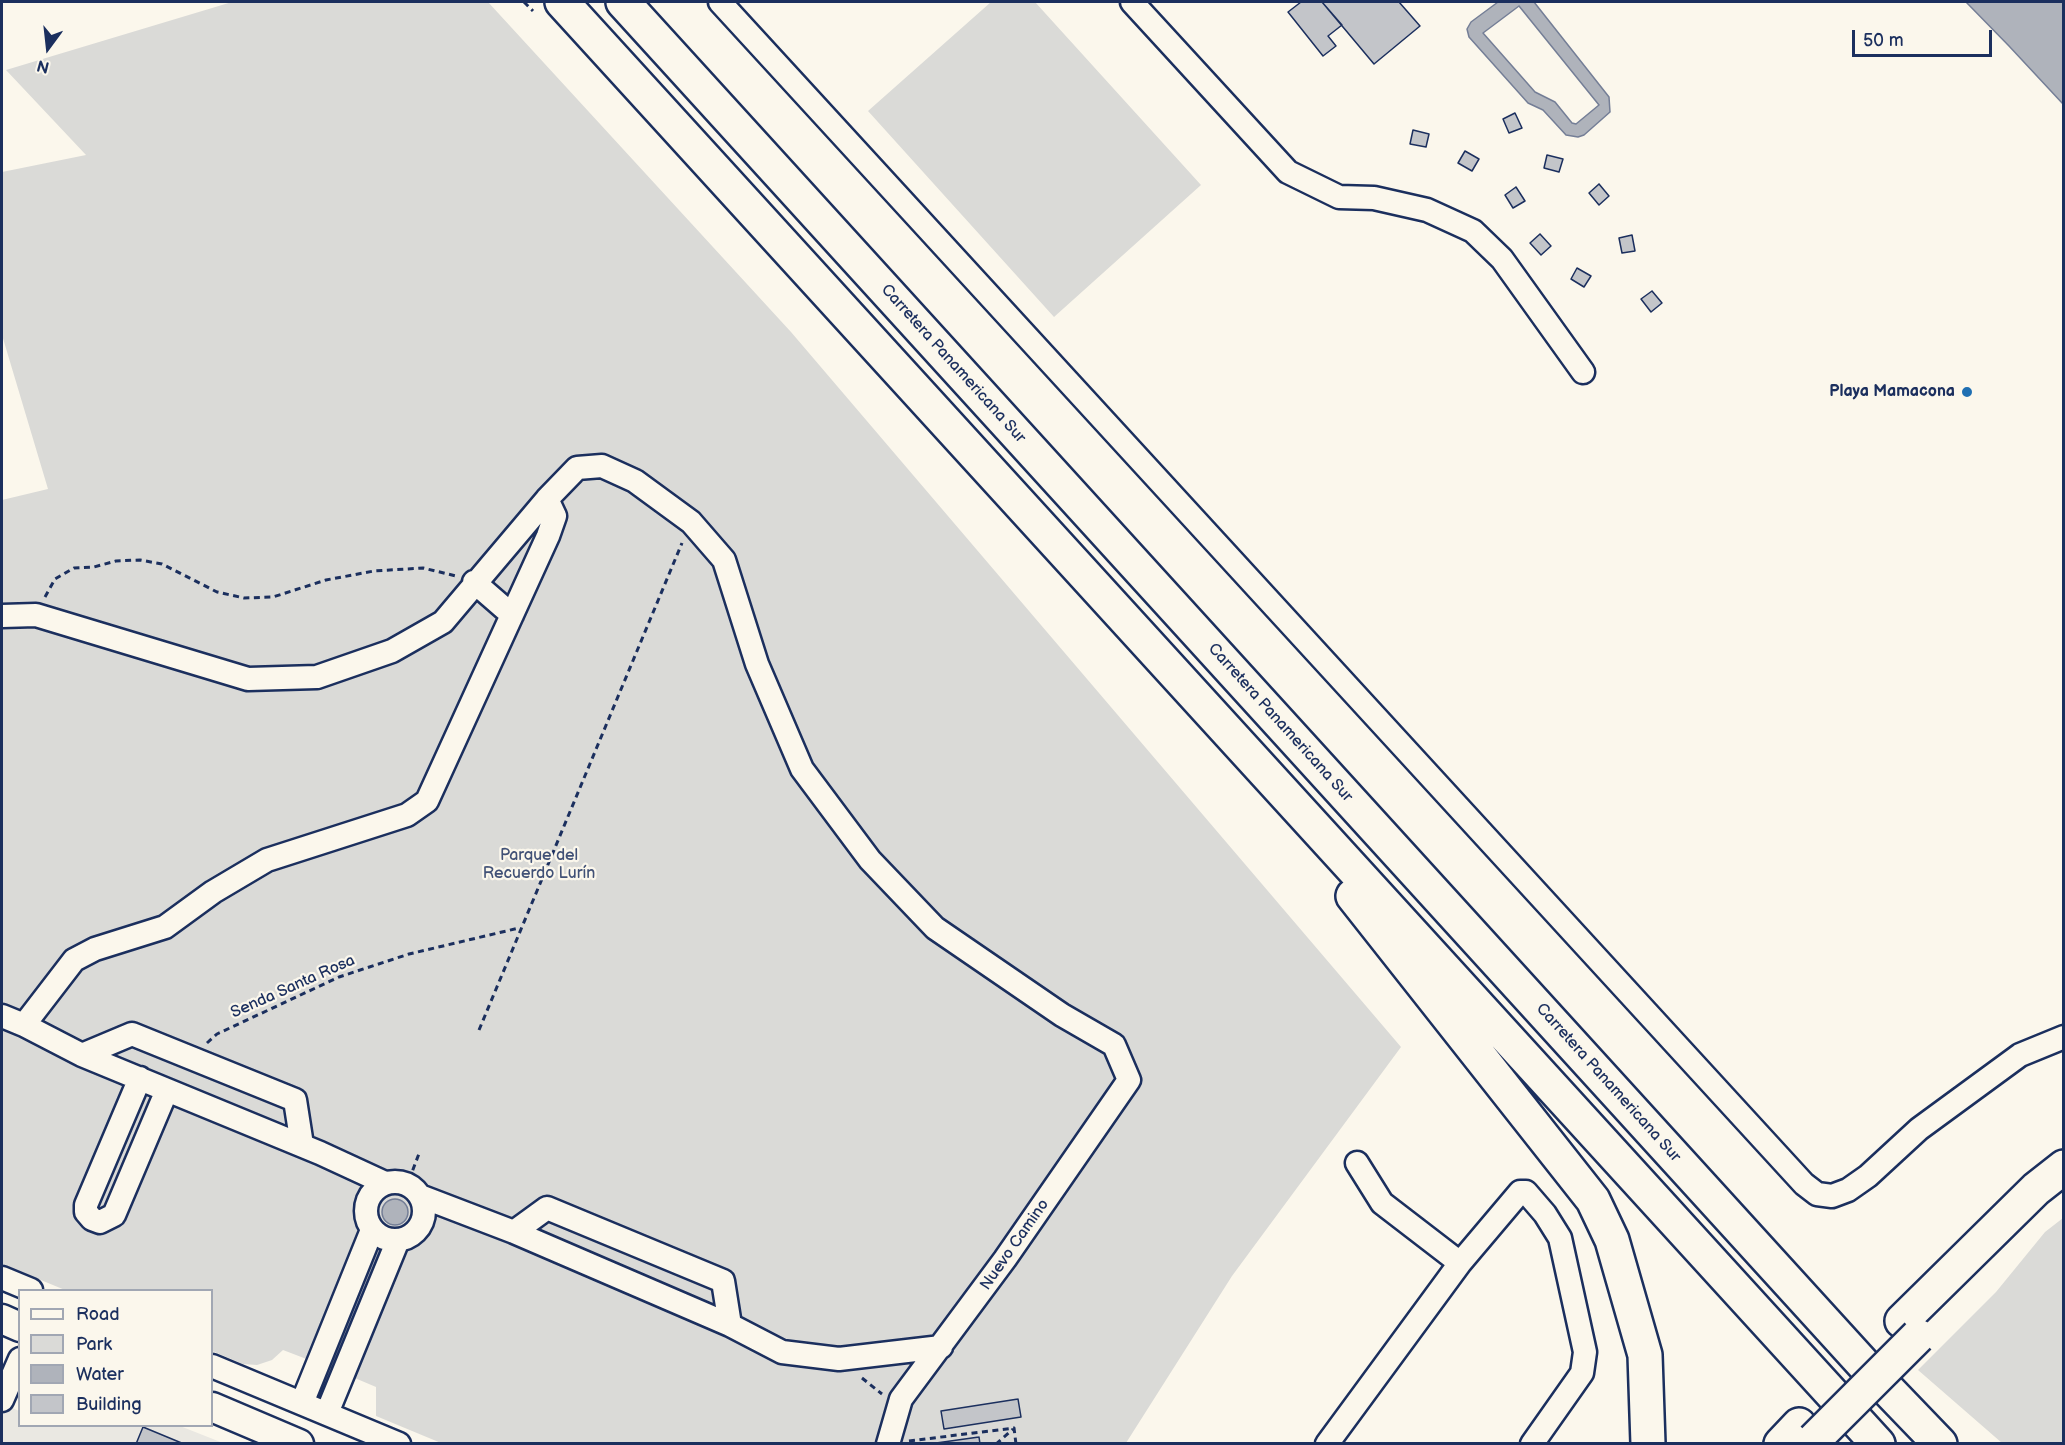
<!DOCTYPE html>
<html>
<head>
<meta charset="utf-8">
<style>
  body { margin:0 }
  #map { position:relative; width:2065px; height:1445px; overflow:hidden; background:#fbf7ec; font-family:"Balsamiq Sans",sans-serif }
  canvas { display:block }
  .frame { position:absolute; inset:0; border:3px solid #1b2f5e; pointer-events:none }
  .legend { position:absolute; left:18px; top:1289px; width:195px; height:138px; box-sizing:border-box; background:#fbf7ec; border:2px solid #a1a7b3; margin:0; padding:8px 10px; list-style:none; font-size:18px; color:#1b2f5e }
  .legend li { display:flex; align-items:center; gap:12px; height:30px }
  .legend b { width:30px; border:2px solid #a1a7b3 }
  .north { position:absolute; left:18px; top:18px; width:60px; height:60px; -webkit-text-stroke:4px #fbf7ec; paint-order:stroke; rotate:195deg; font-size:16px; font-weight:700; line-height:24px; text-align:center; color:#1b2f5e }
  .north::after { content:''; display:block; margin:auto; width:21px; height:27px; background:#1b2f5e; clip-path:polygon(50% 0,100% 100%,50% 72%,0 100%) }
  .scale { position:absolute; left:1852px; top:30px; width:140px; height:27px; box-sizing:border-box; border:3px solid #1b2f5e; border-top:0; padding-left:8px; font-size:18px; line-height:21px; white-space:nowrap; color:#1b2f5e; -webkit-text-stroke:4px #fbf7ec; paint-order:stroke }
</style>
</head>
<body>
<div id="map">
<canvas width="2065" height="1445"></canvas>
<div class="frame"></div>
<ul class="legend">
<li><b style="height:8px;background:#fbf7ec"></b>Road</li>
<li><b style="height:16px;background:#dadad7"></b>Park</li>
<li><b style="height:16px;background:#afb3bb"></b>Water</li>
<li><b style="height:16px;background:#c3c5c9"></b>Building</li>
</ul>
<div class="north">N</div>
<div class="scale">50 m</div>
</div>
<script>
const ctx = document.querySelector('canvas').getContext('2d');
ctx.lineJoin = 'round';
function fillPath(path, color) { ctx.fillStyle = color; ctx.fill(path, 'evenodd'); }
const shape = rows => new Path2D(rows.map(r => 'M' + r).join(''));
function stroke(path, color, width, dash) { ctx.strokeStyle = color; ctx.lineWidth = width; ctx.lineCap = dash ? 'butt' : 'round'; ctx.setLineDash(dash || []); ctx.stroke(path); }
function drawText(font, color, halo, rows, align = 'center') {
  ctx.font = font + ' "Balsamiq Sans",sans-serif'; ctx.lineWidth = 4.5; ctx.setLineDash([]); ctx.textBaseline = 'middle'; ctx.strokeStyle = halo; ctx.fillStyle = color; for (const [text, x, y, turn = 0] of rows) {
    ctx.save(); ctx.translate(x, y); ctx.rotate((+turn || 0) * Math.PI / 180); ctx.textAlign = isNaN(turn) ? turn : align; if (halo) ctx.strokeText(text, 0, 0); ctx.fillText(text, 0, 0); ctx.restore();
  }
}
fillPath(shape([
  [2,1403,19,1411,20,1426,180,1426,223,1443,2,1443]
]), '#eae8e2');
fillPath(shape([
  [232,2,488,2,791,332,1401,1047,1232,1276,1126,1443,441,1443,376,1416,376,1387,343,1373,283,1350,272,1360,257,1365,243,1364,212,1351,212,1290,65,1290,2,1264,2,500,48,489,2,335,2,172,86,155,6,70],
  [991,2,1035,2,1201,185,1054,317,868,111],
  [2063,1218,2063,1443,2002,1443,1918,1370,1996,1292,2045,1232]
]), '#dadad7');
const water = shape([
  [1498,2,1534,2,1609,97,1610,112,1584,135,1578,137,1566,135,1543,110,1528,103,1469,37,1467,29,1471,22,1498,2],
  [1519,6,1599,105,1576,124,1572,123,1555,102,1535,92,1483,33,1519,6],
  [1966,2,2063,2,2063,104,2009,46,1966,2],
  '382 1212a13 13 0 1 1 26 0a13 13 0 1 1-26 0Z',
  [378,1242,385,1247,333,1368,327,1366,378,1242]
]);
fillPath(water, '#afb3bb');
stroke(water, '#747e96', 1.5);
const building = shape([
  [1301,2,1322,2,1342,25,1328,36,1336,46,1323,56,1288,12,1301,2],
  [1322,2,1399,2,1420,26,1374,64,1322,2],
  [1515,113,1522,128,1509,133,1503,119,1515,113],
  [1413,130,1429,134,1426,147,1410,144,1413,130],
  [1465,151,1479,159,1472,171,1458,163,1465,151],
  [1547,155,1563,159,1559,172,1544,168,1547,155],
  [1599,184,1609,196,1599,205,1589,193,1599,184],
  [1516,187,1525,201,1513,208,1505,195,1516,187],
  [1540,234,1551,246,1541,255,1530,243,1540,234],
  [1632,235,1635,251,1622,253,1619,238,1632,235],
  [1577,268,1591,276,1584,287,1571,279,1577,268],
  [1652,291,1662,303,1651,312,1641,299,1652,291],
  [1018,1399,1021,1417,944,1429,941,1411,1018,1399],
  [143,1427,184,1444,136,1444,143,1427],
  [979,1437,980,1444,929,1444,979,1437]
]);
fillPath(building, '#c3c5c9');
stroke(building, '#1b2f5e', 1.5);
const minor = shape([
  [720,2,1804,1184,1817,1194,1832,1196,1848,1190,1868,1176,1919,1129,2020,1055,2064,1037],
  [1132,2,1288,172,1339,197,1374,198,1427,210,1473,231,1502,259,1583,372],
  [474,582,512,615],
  [2,616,36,615,248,679,317,677,392,651,443,622,547,499,577,468,602,466,635,481,691,522,724,560,757,664,802,769,870,860,935,928,1062,1015,1114,1045,1129,1080,1005,1259,901,1399,888,1444],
  [2,1016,24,1025,82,1055,320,1153,385,1183],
  [24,1025,74,960,95,949,165,927,213,892,267,860,407,815,427,801,548,536,555,516,547,499],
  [82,1055,132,1034,295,1100,302,1145],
  [140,1078,86,1205,86,1212,92,1219,100,1222,114,1215,167,1090],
  [1357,1163,1382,1203,1460,1263],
  '366 1211a29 29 0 1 1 58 0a29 29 0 1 1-58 0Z',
  [420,1196,514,1232,730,1325,782,1352,839,1359,941,1347],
  [514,1232,547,1208,723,1281,730,1325],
  [2,1278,31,1290],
  [212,1366,399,1444],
  [2,1400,20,1359],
  [302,1403,372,1230],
  [327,1413,398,1240],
  [1327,1444,1460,1263,1520,1192,1526,1192,1545,1214,1560,1238,1585,1352,1582,1373,1532,1444]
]);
const major = shape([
  [2,1319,20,1327],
  [212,1407,299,1444]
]);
const highway = shape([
  [562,2,1878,1444],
  [623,2,1865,1366,1940,1444],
  [1353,896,1593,1200,1612,1240,1645,1355,1648,1444],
  [1902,1321,2036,1189,2064,1167],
  [1781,1444,1799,1425]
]);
stroke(minor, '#1b2f5e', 27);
stroke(major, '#1b2f5e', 33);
stroke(highway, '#1b2f5e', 38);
stroke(shape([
  [524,2,533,11],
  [45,597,55,579,74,568,94,567,116,561,140,560,162,564,217,592,244,598,273,597,326,580,374,571,423,568,456,576],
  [479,1030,682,543],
  [207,1043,217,1034,339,977,409,954,519,928],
  [409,1180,420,1151],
  [862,1378,882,1394],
  [909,1441,1014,1428,1016,1444],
  [996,1444,1013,1429]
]), '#1b2f5e', 3, [6, 4.5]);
stroke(minor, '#fbf7ec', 22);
stroke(major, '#fbf7ec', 28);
stroke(highway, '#fbf7ec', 33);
const highwayBridge = shape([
  [1814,1440,1918,1336]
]);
stroke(highwayBridge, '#1b2f5e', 38, []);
stroke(highwayBridge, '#fbf7ec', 33);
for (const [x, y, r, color] of [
  [1967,392,6,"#1f6fb2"]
]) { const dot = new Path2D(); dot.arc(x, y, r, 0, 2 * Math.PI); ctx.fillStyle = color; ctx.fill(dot); stroke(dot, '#fbf7ec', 2); }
drawText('16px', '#1b2f5e', '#fbf7ec', [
  ["Carretera Panamericana Sur",953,364,48],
  ["Carretera Panamericana Sur",1280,723,48],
  ["Senda Santa Rosa",293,987,-24],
  ["Carretera Panamericana Sur",1608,1083,48],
  ["Nuevo Camino",1015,1245,-55]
]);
drawText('bold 16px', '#1b2f5e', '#fbf7ec', [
  ["Playa Mamacona",1955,392]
], 'right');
drawText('16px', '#415176', '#fbf7ec', [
  ["Parque del",539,856],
  ["Recuerdo Lurín",539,874]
]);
</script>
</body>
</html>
